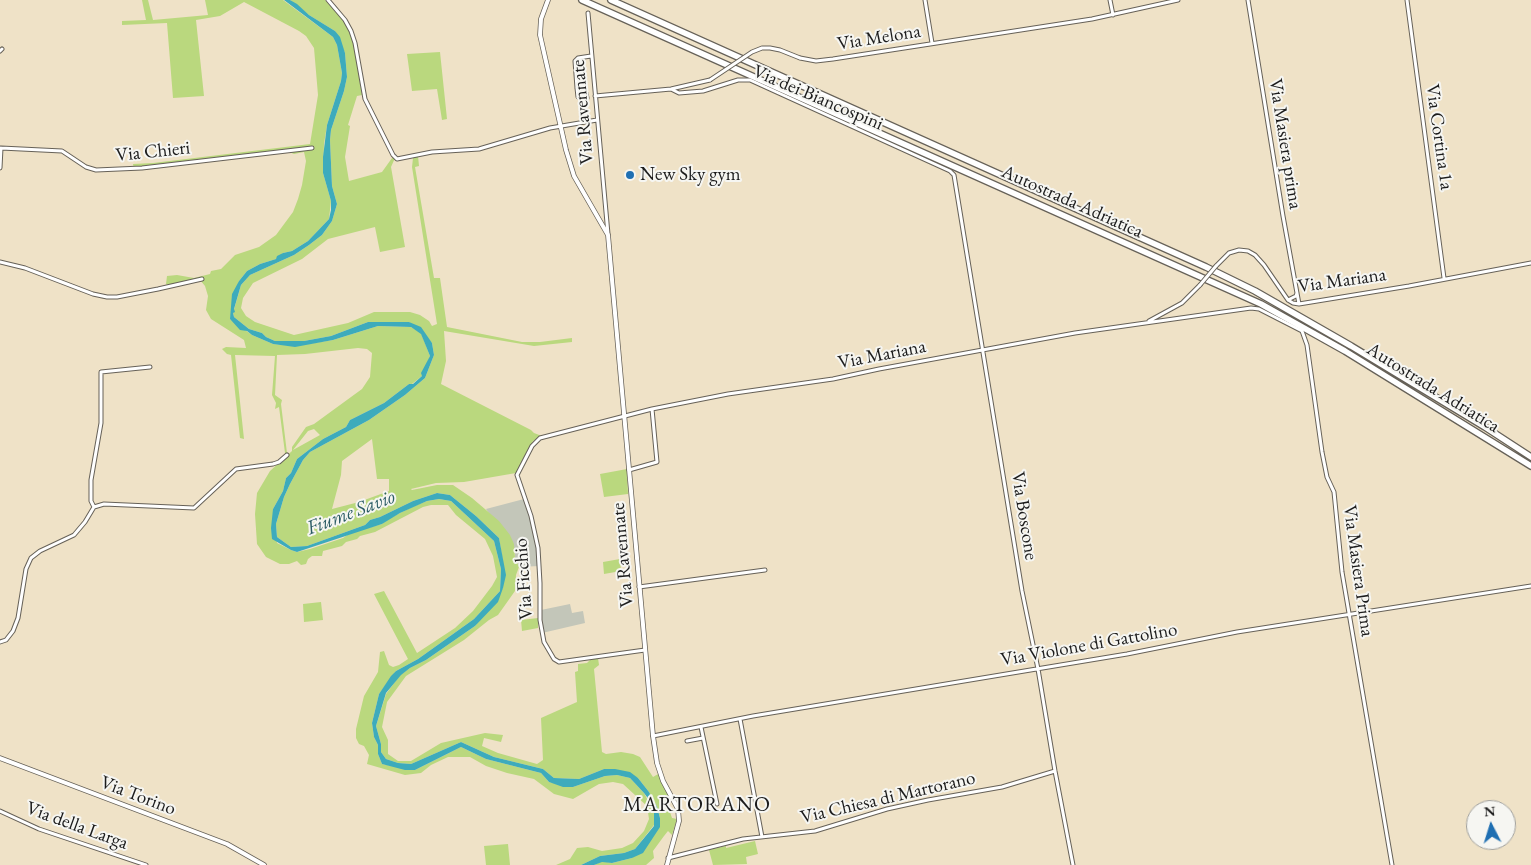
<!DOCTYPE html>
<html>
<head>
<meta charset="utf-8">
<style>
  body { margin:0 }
  #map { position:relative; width:1531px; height:865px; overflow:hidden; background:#efe2c7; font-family:"EB Garamond",serif }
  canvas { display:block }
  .north { position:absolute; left:1466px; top:800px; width:50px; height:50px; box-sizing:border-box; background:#f6f6f2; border:1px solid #9f9f9c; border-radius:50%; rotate:355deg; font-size:14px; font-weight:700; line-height:20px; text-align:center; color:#1c1c1c }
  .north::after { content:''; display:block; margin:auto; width:18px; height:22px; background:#1f6fb2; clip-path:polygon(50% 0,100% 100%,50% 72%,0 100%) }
</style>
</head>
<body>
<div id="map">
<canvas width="1531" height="865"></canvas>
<div class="north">N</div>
</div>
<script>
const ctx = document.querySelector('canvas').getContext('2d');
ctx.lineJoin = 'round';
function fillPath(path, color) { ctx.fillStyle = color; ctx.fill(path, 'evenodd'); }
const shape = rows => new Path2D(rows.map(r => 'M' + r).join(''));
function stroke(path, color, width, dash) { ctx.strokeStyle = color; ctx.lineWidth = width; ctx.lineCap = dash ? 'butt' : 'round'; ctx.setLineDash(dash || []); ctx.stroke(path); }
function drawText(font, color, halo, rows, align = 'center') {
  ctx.font = font + ' "EB Garamond",serif'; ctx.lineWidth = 4; ctx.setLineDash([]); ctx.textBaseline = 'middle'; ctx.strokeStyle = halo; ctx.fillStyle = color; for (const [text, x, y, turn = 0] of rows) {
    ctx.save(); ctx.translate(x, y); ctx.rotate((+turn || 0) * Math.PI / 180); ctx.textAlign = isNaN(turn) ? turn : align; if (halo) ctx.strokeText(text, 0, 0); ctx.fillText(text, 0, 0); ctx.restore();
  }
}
fillPath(shape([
  [524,499,534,530,539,566,519,567,515,558,515,551,486,509],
  [570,604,572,613,583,611,585,623,542,633,541,610]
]), '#c3c6b9');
fillPath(shape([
  [142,0,148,0,153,20,208,15,205,0,283,0,333,37,337,45,342,73,341,81,327,125,324,144,323,173,331,201,329,219,308,241,292,251,283,253,276,259,260,264,247,271,239,281,230,319,252,335,273,344,295,346,333,340,378,326,411,327,421,333,430,356,422,376,412,384,409,384,384,403,350,420,346,427,323,439,297,459,291,473,286,478,283,491,273,509,277,543,291,550,297,552,310,549,343,538,350,533,382,524,388,519,412,507,427,501,439,499,451,501,494,541,501,569,500,591,474,619,418,659,396,671,379,694,372,723,374,737,378,745,378,754,382,764,415,770,461,747,486,759,541,773,549,782,573,787,605,776,617,775,630,778,644,793,654,812,654,825,635,849,624,853,600,856,581,865,556,865,570,859,577,848,588,847,602,851,622,848,633,843,644,831,649,819,647,806,623,784,613,782,599,784,573,799,554,794,534,779,507,773,486,766,470,757,448,757,431,765,421,773,405,775,367,764,369,755,364,746,359,744,356,738,356,729,364,696,378,672,380,652,384,651,389,665,393,667,399,665,408,659,374,594,384,591,417,653,455,628,473,611,492,586,497,577,493,556,485,539,456,515,448,505,431,505,423,507,375,532,360,536,357,539,346,542,342,546,323,551,322,556,312,556,308,559,306,564,301,565,297,561,289,564,280,564,266,557,257,544,255,514,257,493,270,471,292,451,292,447,306,427,314,424,362,389,370,377,372,353,367,349,358,348,305,354,277,355,275,395,282,400,281,404,287,453,285,453,279,407,275,409,276,403,272,395,275,356,235,355,244,439,240,438,231,355,227,354,222,349,226,347,246,348,244,340,211,319,206,310,208,296,205,286,200,280,171,287,166,284,167,276,177,275,194,278,210,274,211,271,221,269,235,255,259,247,276,235,293,212,298,199,302,185,306,161,304,152,294,154,289,152,142,170,134,170,133,164,153,163,310,144,318,95,314,48,306,36,299,31,244,2,220,16,196,20,204,96,173,98,167,23,122,25,122,21,146,20],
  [314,429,320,435,293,450,308,431],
  [290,0,325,0,345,21,350,30,353,40,362,95,357,96,348,125,350,126,345,157,349,181,382,172,392,158,395,158,391,167,405,247,380,252,375,227,328,239,302,259,253,283,243,298,241,308,246,316,255,322,294,335,348,323,374,312,410,312,420,315,429,321,432,326,437,324,412,167,413,158,418,156,419,166,415,167,434,278,440,278,447,327,522,342,540,342,572,338,572,342,534,346,444,331,446,361,441,384,531,430,534,433,542,436,533,441,516,473,464,482,436,483,411,489,412,490,437,485,453,485,472,498,499,521,510,535,514,544,515,558,519,567,516,575,515,591,498,615,489,620,464,640,406,676,387,702,382,727,388,740,388,754,398,761,411,761,441,743,485,733,503,735,501,742,484,738,482,746,498,753,537,764,543,760,541,718,577,702,575,672,578,671,578,664,587,663,591,659,598,658,599,665,594,669,602,752,606,754,621,752,633,754,640,757,653,777,658,774,671,797,666,800,672,818,677,819,672,835,668,831,664,836,653,851,654,858,646,865,594,865,602,861,612,863,632,858,660,818,657,807,649,792,638,778,604,769,579,779,554,778,543,769,494,757,461,742,411,764,398,763,386,759,381,752,381,744,376,726,386,694,400,675,410,668,426,660,475,626,503,588,503,562,499,538,476,516,450,495,437,493,413,501,380,517,370,520,365,525,307,546,291,547,277,537,276,524,284,497,290,484,303,460,310,452,369,420,405,395,425,378,434,355,432,343,409,322,368,322,331,336,304,341,275,341,266,337,262,333,249,329,234,317,233,313,241,285,250,275,294,255,309,245,322,235,332,221,337,204,332,186,330,140,331,130,344,91,347,77,345,53,335,31,309,15],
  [372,439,377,479,389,479,389,491,359,502,332,509,341,475,342,461],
  [440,52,447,119,442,120,437,89,412,91,407,54],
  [627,469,628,494,604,497,600,474],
  [620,559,621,571,604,574,603,562],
  [321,602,323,620,304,622,303,604],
  [538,618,538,628,522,631,521,620],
  [755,841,758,854,746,857,747,864,713,865,709,850,726,846,726,848],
  [508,844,510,865,486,865,484,846]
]), '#bad87e');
fillPath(shape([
  [284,0,290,0,297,4,309,15,335,31,340,37,345,53,347,77,344,91,331,130,330,140,332,186,337,204,332,221,322,235,309,245,294,255,250,275,241,285,234,309,235,312,233,313,234,317,249,329,262,333,266,337,275,341,304,341,331,336,368,322,409,322,421,327,432,343,434,355,425,378,405,395,369,420,310,452,303,460,290,484,284,497,276,524,277,537,291,547,307,546,365,525,370,520,380,517,413,501,437,493,450,495,476,516,499,538,506,575,503,588,498,602,475,626,426,660,410,668,401,675,386,693,376,726,381,744,381,752,386,759,398,763,411,764,461,742,494,757,543,769,554,778,579,779,604,769,615,769,630,772,638,778,649,792,657,807,660,818,660,827,643,853,632,858,612,863,602,862,594,865,581,865,600,856,624,853,635,849,654,826,654,812,650,801,644,793,630,778,617,775,605,776,573,787,563,787,549,782,541,773,486,759,461,747,415,770,405,770,382,764,378,754,378,745,374,737,372,723,379,694,391,676,396,671,418,659,474,619,500,591,501,569,494,541,451,501,439,499,427,501,400,513,382,524,297,552,291,550,272,539,271,528,273,509,283,491,286,478,291,473,297,459,323,439,346,427,350,420,384,403,409,384,413,384,422,376,421,373,430,356,421,334,411,327,378,326,333,340,295,347,273,344,252,335,247,331,240,330,230,319,232,294,239,281,247,271,260,264,276,259,277,256,283,253,292,251,308,241,329,219,331,210,331,201,323,173,323,157,327,125,341,81,342,73,337,45,333,37]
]), '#3dabbc');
const minor = shape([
  [328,0,345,20,351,31,355,43,365,99,393,155,397,159,432,152,479,149,550,128,597,120],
  [925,0,932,43],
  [1110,0,1113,15],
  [1248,0,1283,216,1299,304],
  [1407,0,1444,278],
  [588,13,608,234],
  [0,51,2,49],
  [800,58,816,61,833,59,1092,19,1178,0],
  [577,88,581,93,586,93,587,98,578,97,577,88,575,61,578,58,591,56],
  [671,89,679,93,703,91,738,80,750,80,950,171,954,175,1022,591,1038,669,1055,771,1073,865],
  [595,96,671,89,710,80],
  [1,148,62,151,86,167,96,170,142,168,312,148],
  [0,168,1,148],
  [0,262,25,268,93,294,107,297,117,297,158,289,202,279],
  [1216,266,1229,253,1239,250,1248,251,1255,255,1264,265,1288,300,1293,303,1299,304,1409,286,1531,263],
  [1288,300,1296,296,1297,293],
  [1149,321,1182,303,1200,285],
  [629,470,657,462,652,409],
  [94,507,91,501,91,480,101,423,101,372,150,367],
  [639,587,765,570],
  [0,642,6,640,13,631,18,618,26,569,31,558,40,551,74,535,85,522,94,507,104,504,194,508,236,469,273,464,279,462,287,455],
  [645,650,559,662,554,659,544,642,540,620,540,583,538,548,531,516,517,475,532,446,540,438,652,409,728,394,833,379,879,369,1075,333,1251,308,1259,309,1302,331,1307,345,1322,452,1327,477,1334,492,1342,572,1392,865],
  [740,719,762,837],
  [701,727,717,804],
  [653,736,753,716,1127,654,1237,632,1531,586],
  [687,741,703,738],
  [0,811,39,829,146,865],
  [668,858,743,839,815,831,887,809,928,800,1002,787,1055,771]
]);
const secondary = shape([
  [548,0,541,19,540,35,566,150,574,176,608,235,653,736,657,763,663,781,678,809,679,821,667,865],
  [0,758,227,844,264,865]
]);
const motorway = shape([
  [582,0,1261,304,1345,351,1531,466],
  [611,0,1206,267,1255,291,1351,346,1485,427,1531,457]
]);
stroke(minor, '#666158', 5);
stroke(secondary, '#666158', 5.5);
stroke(motorway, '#666158', 8);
stroke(minor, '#fff', 3);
stroke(secondary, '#fff', 4);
stroke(motorway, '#fff', 5.5);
const minorBridge = shape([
  [710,80,752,52,762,48,770,48,780,50,800,58],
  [1200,285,1216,266]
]);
stroke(minorBridge, '#666158', 5, []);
stroke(minorBridge, '#fff', 3);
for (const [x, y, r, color] of [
  [630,175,5,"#1f6fb2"]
]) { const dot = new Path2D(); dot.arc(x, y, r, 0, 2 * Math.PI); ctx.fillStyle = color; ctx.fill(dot); stroke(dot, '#f6f6f2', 2); }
drawText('19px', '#1c1c1c', '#f6f6f2', [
  ["Via Melona",879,38,-9],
  ["Via dei Biancospini",818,98,23],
  ["Via Ravennate",583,112,-95],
  ["Via Cortina 1a",1439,137,82],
  ["Via Masiera prima",1285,144,81],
  ["Via Chieri",153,152,-6],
  ["Autostrada Adriatica",1072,202,24],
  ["Via Mariana",1342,281,-8],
  ["Via Mariana",882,355,-11],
  ["Autostrada Adriatica",1433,388,32],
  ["Via Boscone",1024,516,81],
  ["Via Ravennate",623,555,-95],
  ["Via Masiera Prima",1358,571,82],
  ["Via Ficchio",524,579,-94],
  ["Via Violone di Gattolino",1089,645,-10],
  ["Via Torino",138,796,21],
  ["Via Chiesa di Martorano",888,798,-13],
  ["Via della Larga",77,826,20]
]);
drawText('19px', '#1c1c1c', '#f6f6f2', [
  ["New Sky gym",640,175]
], 'left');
drawText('italic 20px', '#2b5c64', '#f6f6f2', [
  ["Fiume Savio",351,513,-21]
]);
ctx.letterSpacing = '1px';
drawText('21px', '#1c1c1c', '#f6f6f2', [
  ["MARTORANO",697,805]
]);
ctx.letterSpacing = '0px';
</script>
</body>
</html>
